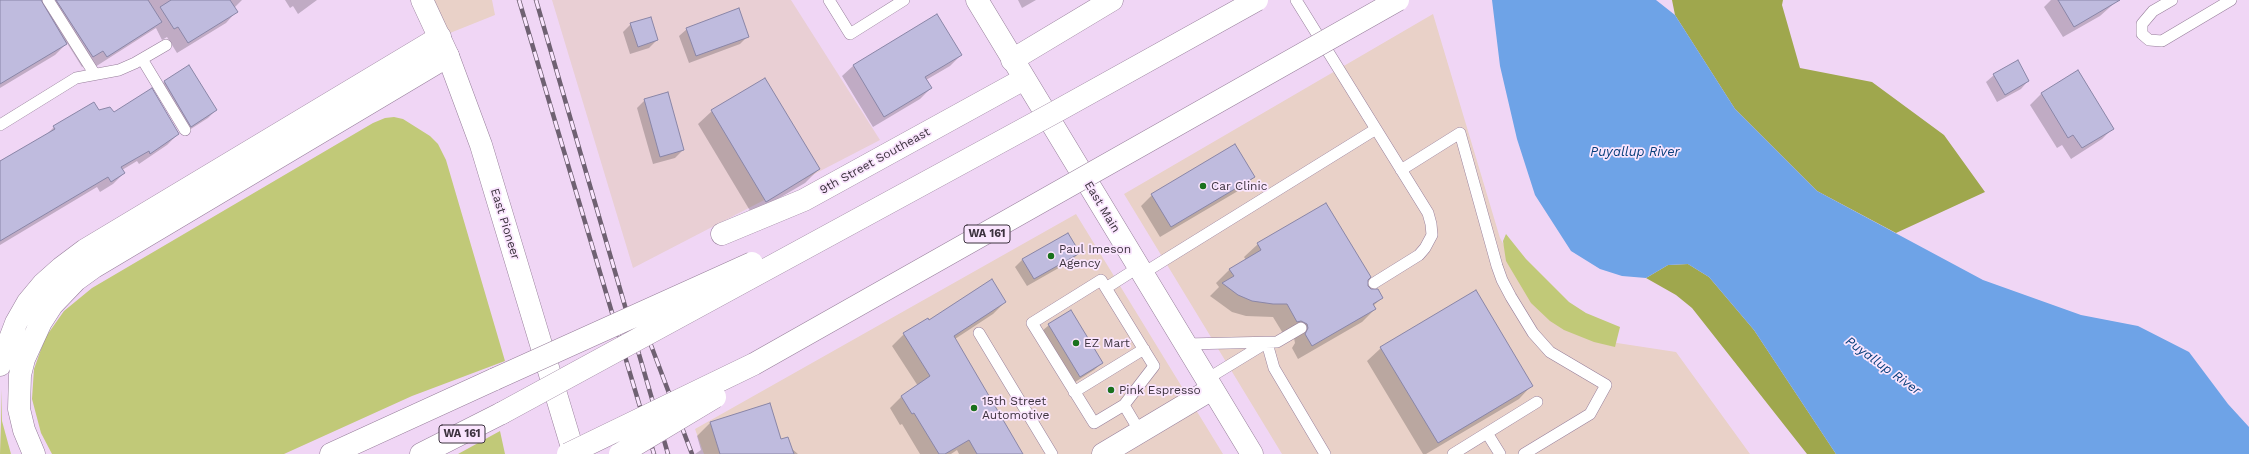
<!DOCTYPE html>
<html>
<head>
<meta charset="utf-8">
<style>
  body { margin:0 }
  canvas { display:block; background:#f0d6f5 }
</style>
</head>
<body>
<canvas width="2249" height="454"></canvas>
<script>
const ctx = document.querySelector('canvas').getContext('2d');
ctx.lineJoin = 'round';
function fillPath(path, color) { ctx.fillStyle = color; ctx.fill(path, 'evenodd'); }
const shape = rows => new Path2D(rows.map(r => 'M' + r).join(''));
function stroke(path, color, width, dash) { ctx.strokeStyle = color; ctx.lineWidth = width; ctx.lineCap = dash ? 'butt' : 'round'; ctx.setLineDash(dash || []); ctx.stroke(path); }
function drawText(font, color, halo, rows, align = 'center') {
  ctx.font = font + ' "Work Sans",sans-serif'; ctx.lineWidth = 3.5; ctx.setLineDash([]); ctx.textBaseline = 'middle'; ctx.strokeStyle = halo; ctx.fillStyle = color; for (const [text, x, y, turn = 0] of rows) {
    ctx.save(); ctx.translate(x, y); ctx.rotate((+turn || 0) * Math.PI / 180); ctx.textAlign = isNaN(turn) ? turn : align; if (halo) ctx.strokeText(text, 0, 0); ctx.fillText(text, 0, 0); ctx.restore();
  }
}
fillPath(shape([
  [422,0,492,0,495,15,440,37],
  [1433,14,1500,238,1533,298,1604,341,1676,352,1750,454,1282,454,1124,194],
  [1076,214,1223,454,704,454,695,429]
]), '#e9d1c8');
fillPath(shape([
  [552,0,791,0,880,140,633,268]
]), '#e9cfd4');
fillPath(shape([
  [394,117,403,119,430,136,438,144,446,160,505,361,412,396,284,454,52,454,41,433,32,399,34,369,45,338,64,311,92,288,373,123,385,118],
  [1506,234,1526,259,1569,302,1586,313,1620,327,1615,347,1594,342,1564,330,1550,321,1531,303,1506,261,1503,241],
  [2,389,2,421,11,454,0,454],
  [500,431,505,454,458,454]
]), '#c1c978');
fillPath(shape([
  [1672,0,1783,0,1782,5,1800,68,1872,82,1944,135,1985,192,1896,233,1817,191,1735,109,1675,15],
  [1688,264,1709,277,1754,330,1836,454,1807,454,1692,308,1676,295,1646,278,1668,265]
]), '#9fa74d');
fillPath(shape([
  [1492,0,1656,0,1675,15,1735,109,1817,191,1983,280,2081,315,2138,326,2189,352,2228,404,2249,427,2249,454,1836,454,1754,330,1709,277,1688,264,1668,265,1646,278,1622,276,1600,269,1571,251,1535,195,1517,139,1500,66]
]), '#6ea3e7');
fillPath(shape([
  [9,0,242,0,234,8,236,12,226,23,177,53,167,37,162,40,156,28,95,67,92,61,82,67,67,43,55,55,0,88,0,5],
  [285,0,317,0,298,14,293,6,290,8],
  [1018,0,1036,0,1022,8],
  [2051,0,2118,0,2100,16,2063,37,2044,7],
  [937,15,961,55,950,66,926,80,931,88,920,99,873,127,842,76,853,66],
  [631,24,657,40,649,48,630,54,623,32],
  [687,29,748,36,740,44,689,63,679,36],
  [189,66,216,110,208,118,183,134,157,89,164,82],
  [2078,71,2113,128,2102,139,2071,159,2062,145,2057,148,2030,105,2041,94],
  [1994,75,2028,81,2021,89,1997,102,1986,82],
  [645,100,683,150,675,158,653,164,637,108],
  [93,103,98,111,113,114,178,134,167,145,139,164,137,161,122,170,124,173,113,184,100,192,97,187,0,245,0,161,45,136,54,127],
  [712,111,819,169,805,183,752,214,698,124],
  [1254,177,1243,188,1160,237,1141,206,1152,195],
  [1258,244,1367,280,1367,287,1382,298,1373,306,1375,309,1362,322,1298,359,1292,348,1295,343,1294,338,1284,335,1273,317,1246,316,1232,312,1210,296,1219,287,1216,283,1230,269,1246,260,1244,257],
  [1079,253,1071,261,1027,286,1015,267,1023,259],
  [1005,302,993,314,955,339,1021,454,959,454,957,450,951,454,920,454,902,424,900,425,890,408,901,397,918,386,892,346,904,334,929,322],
  [1049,325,1102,363,1094,370,1072,384,1041,332],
  [1381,348,1532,385,1519,399,1426,454,1423,454,1367,361],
  [769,404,781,440,798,454,695,454,701,450,697,436,710,423]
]), '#0003');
const building = shape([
  [0,0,41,0,67,44,0,84,0,0],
  [56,0,148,0,162,22,107,57,103,51,93,57,56,0],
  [171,0,230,0,238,12,188,43,178,27,174,29,160,7,171,0],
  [2058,0,2120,0,2074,27,2058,0],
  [739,8,749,37,696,56,686,28,739,8],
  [937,14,962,55,925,77,932,88,884,117,853,65,937,14],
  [651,17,658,40,638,47,630,23,651,17],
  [2018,60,2029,81,2005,95,1993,74,2018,60],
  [189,65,217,110,191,127,164,81,189,65],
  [2078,70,2114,129,2082,148,2073,135,2068,138,2041,93,2078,70],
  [765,78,820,169,766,202,711,110,765,78],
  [152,88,179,134,150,154,149,151,121,167,125,173,111,182,108,177,0,241,0,161,55,129,53,126,94,102,99,110,110,107,114,112,152,88],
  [668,92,684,150,660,157,644,99,668,92],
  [1235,144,1255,177,1171,227,1151,194,1235,144],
  [1326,203,1371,277,1368,280,1368,286,1371,289,1378,289,1383,298,1373,304,1376,309,1312,346,1305,334,1308,328,1307,324,1301,321,1297,322,1287,304,1273,304,1252,301,1238,295,1222,283,1234,276,1229,269,1261,250,1257,243,1326,203],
  [1068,233,1080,253,1034,279,1022,259,1068,233],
  [992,279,1006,302,954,336,1023,454,977,454,969,440,945,454,939,454,914,413,912,414,901,396,930,376,903,333,928,318,929,320,992,279],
  [1476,290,1533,386,1438,443,1380,347,1476,290],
  [1071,310,1103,363,1080,377,1048,324,1071,310],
  [770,403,781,439,788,437,794,454,720,454,710,422,770,403]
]);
fillPath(building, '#bfbbde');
stroke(building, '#8a86a7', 1);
const lane = shape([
  [48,0,94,73],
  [829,0,850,34,904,0],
  [1296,0,1428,213,1431,224,1432,235,1425,248,1419,255,1374,283],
  [2172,0,2153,11,2142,24,2142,34,2149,40,2162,41,2231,0],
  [142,59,185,130],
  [0,125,76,78,119,70,135,63,166,45],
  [1401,170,1460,133,1497,266,1502,280,1511,297,1533,333,1550,352,1606,385,1590,414,1524,454],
  [1142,274,1376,129],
  [1106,288,1139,267],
  [979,333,1052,454],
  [1267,343,1274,368,1325,454],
  [1185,344,1277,342,1301,328],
  [1207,379,1266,343],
  [1074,392,1144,349],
  [1124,405,1094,423,1032,323,1101,280,1154,366,1124,405,1140,432],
  [1487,433,1500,454],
  [1453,454,1537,402]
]);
const street = shape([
  [1012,60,1112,0],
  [722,234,804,200,1024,79],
  [1103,454,1212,389]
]);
const secondary = shape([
  [422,0,448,56,481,145,574,454],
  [977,0,1252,454]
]);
const highway = shape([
  [0,365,16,323,28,302,43,284,61,268,85,250,440,37],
  [34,454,24,430,19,409,20,375,24,359,41,322,52,305,76,280,94,267,448,56],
  [331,454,495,379],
  [421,454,502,413]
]);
stroke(lane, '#967e9a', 12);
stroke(street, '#967e9a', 23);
stroke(secondary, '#967e9a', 23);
stroke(highway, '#967e9a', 23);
stroke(lane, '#fff', 11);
stroke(street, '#fff', 22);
stroke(secondary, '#fff', 22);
stroke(highway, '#fff', 22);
const rail = shape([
  [519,0,654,454],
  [536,0,668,454],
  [643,324,692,454]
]);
stroke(rail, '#6f6172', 4.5);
stroke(rail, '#fae5fe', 3, [9]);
const highwayBridge = shape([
  [495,379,752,263],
  [502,413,1059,110,1257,0],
  [568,454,754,364,1398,0],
  [620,454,715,397]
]);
stroke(highwayBridge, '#967e9a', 23, []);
stroke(highwayBridge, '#fff', 22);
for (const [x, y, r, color] of [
  [1203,186,4,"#19711d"],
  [1051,256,4,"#19711d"],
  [1076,343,4,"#19711d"],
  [1111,390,4,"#19711d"],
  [974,408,4,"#19711d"]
]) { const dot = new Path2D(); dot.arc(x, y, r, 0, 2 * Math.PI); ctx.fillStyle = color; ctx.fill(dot); stroke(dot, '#fae5fe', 1.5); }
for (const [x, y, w] of [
  [987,234,46],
  [462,434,46]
]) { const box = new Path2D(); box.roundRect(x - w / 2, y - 9, w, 18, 3); ctx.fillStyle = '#fae5fe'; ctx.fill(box); stroke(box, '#3d333f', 1); }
drawText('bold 11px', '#3d333f', null, [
  ["WA 161",987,234],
  ["WA 161",462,434]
]);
drawText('12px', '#3d333f', '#fae5fe', [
  ["9th Street Southeast",875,161,-29],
  ["East Main",1102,207,59],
  ["East Pioneer",505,224,73]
]);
drawText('12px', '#3d333f', '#fae5fe', [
  ["Car Clinic",1211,186],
  ["Paul Imeson",1059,249],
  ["Agency",1059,263],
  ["EZ Mart",1084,343],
  ["Pink Espresso",1119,390],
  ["15th Street",982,401],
  ["Automotive",982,415]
], 'left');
drawText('italic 13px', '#063e7a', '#fae5fe', [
  ["Puyallup River",1635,152],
  ["Puyallup River",1883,366,36]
]);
</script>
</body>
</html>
